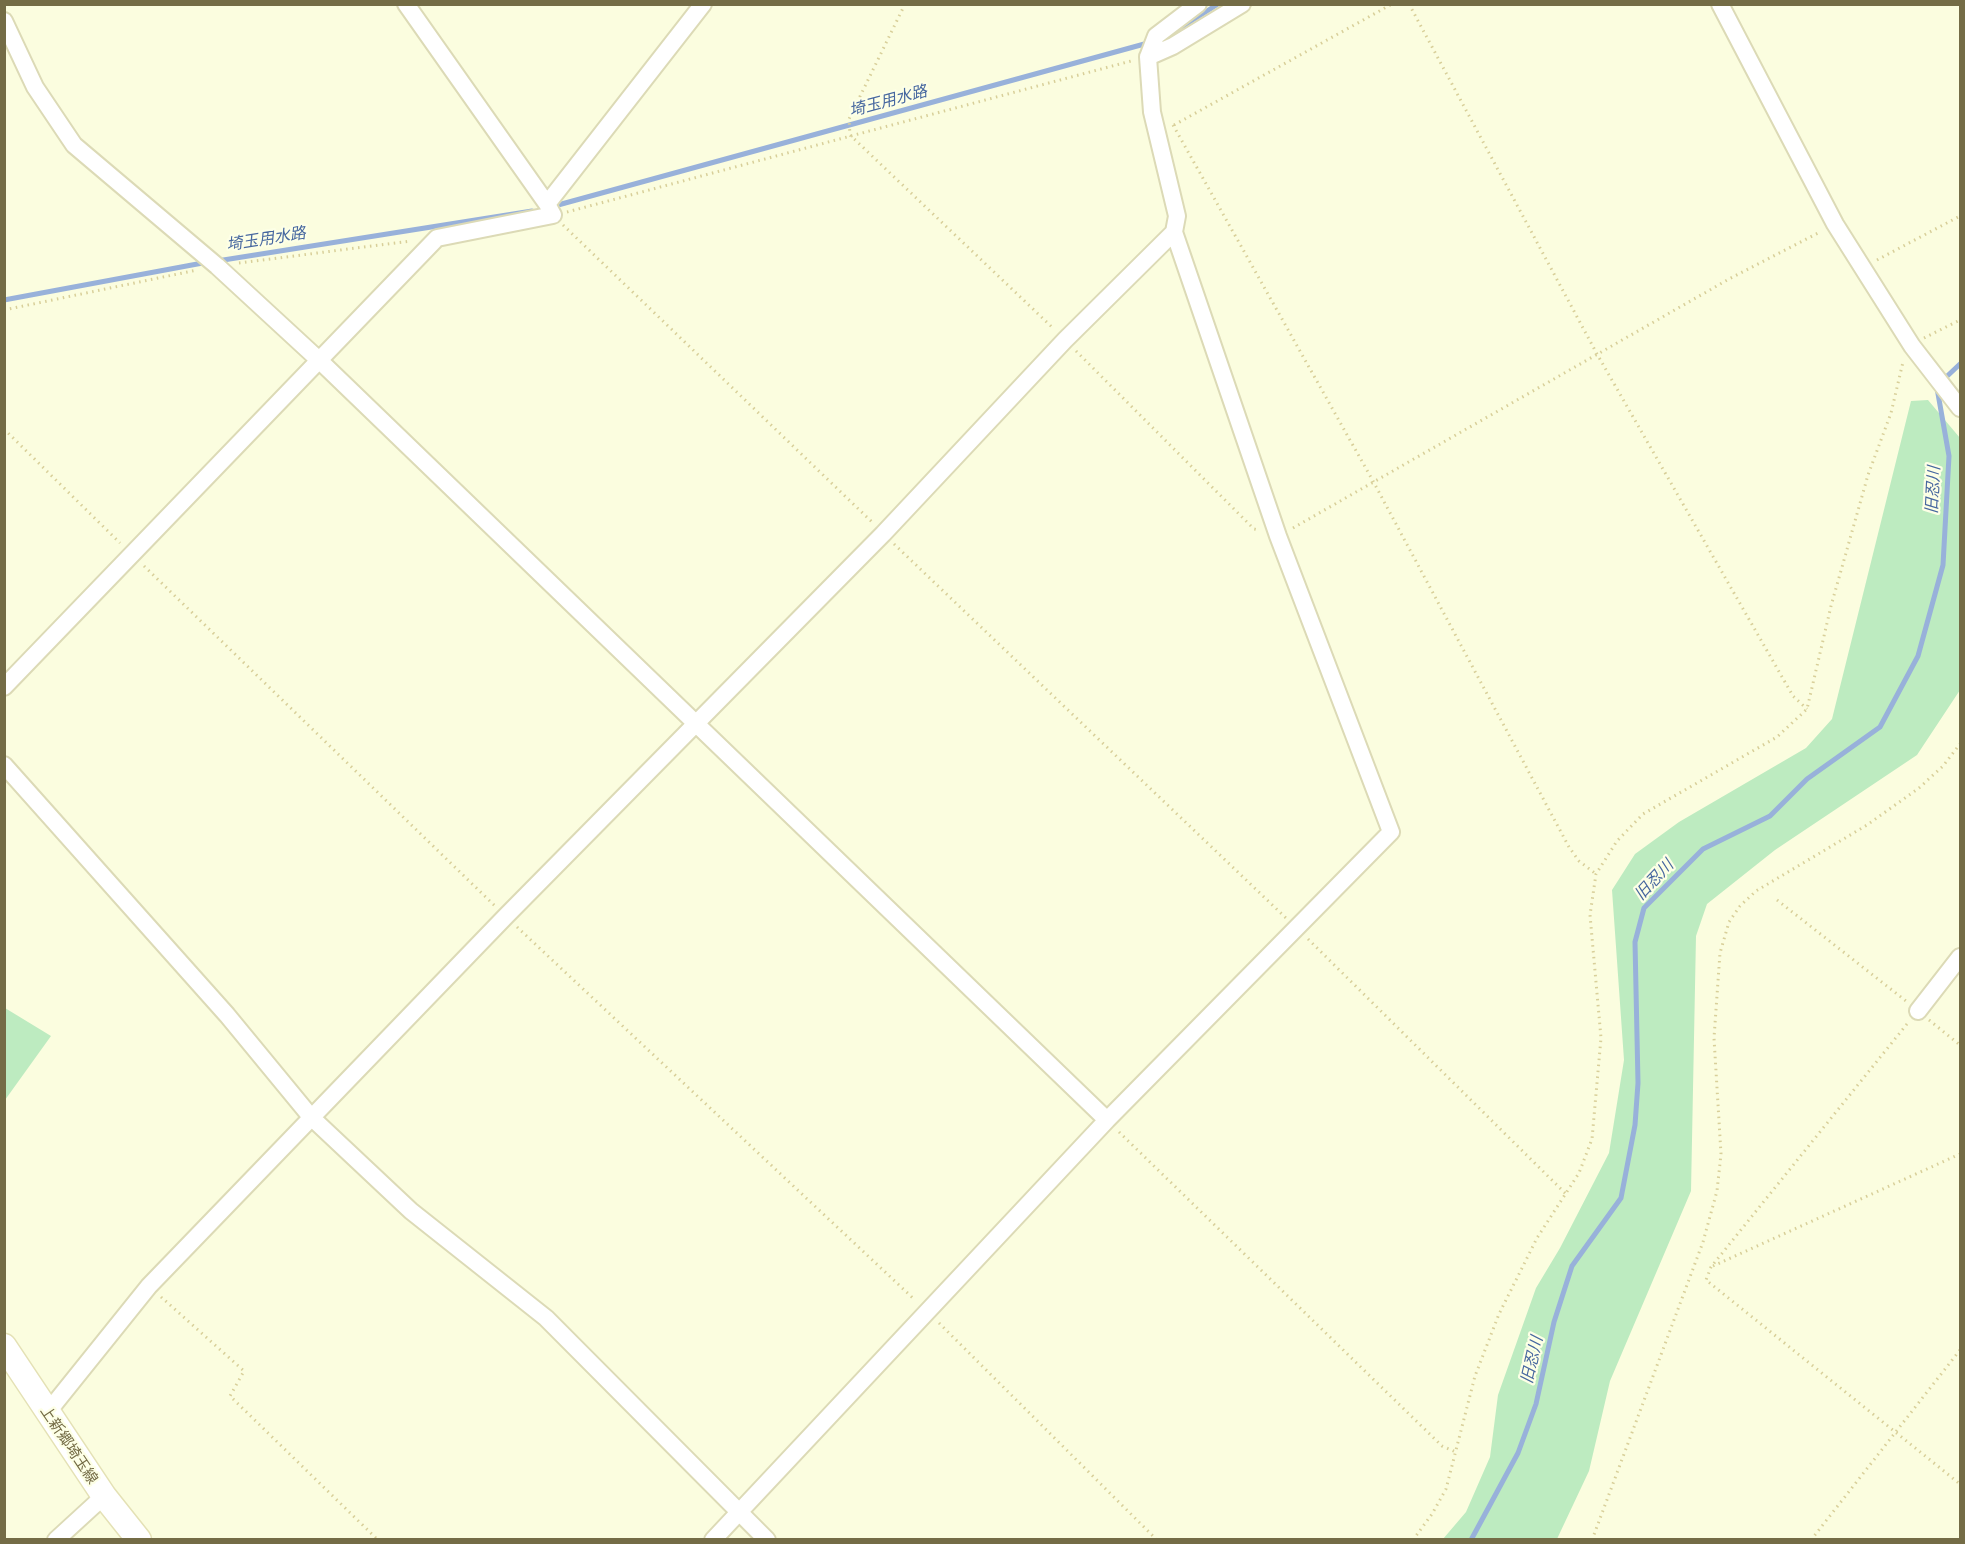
<!DOCTYPE html>
<html>
<head>
<meta charset="utf-8">
<style>
  body { margin:0 }
  #map { position:relative; width:1965px; height:1544px; overflow:hidden; background:#fbfddf; font-family:"Golos Text",sans-serif }
  canvas { display:block }
  .frame { position:absolute; inset:0; border:6px solid #746c46; pointer-events:none }
</style>
</head>
<body>
<div id="map">
<canvas width="1965" height="1544"></canvas>
<div class="frame"></div>
</div>
<script>
const ctx = document.querySelector('canvas').getContext('2d');
ctx.lineJoin = 'round';
function fillPath(path, color) { ctx.fillStyle = color; ctx.fill(path, 'evenodd'); }
const shape = rows => new Path2D(rows.map(r => 'M' + r).join(''));
function stroke(path, color, width, dash) { ctx.strokeStyle = color; ctx.lineWidth = width; ctx.lineCap = dash ? 'butt' : 'round'; ctx.setLineDash(dash || []); ctx.stroke(path); }
function drawText(font, color, halo, rows, align = 'center') {
  ctx.font = font + ' "Golos Text","Noto Sans JP",sans-serif'; ctx.lineWidth = 4.5; ctx.setLineDash([]); ctx.textBaseline = 'middle'; ctx.strokeStyle = halo; ctx.fillStyle = color; for (const [text, x, y, turn = 0] of rows) {
    ctx.save(); ctx.translate(x, y); ctx.rotate((+turn || 0) * Math.PI / 180); ctx.textAlign = isNaN(turn) ? turn : align; if (halo) ctx.strokeText(text, 0, 0); ctx.fillText(text, 0, 0); ctx.restore();
  }
}
fillPath(shape([
  [1928,400,1960,438,1960,690,1917,755,1775,850,1707,904,1696,936,1691,1191,1610,1381,1589,1471,1557,1539,1443,1539,1466,1512,1490,1457,1498,1395,1536,1288,1560,1248,1609,1153,1624,1060,1612,890,1635,854,1679,822,1806,748,1832,719,1911,401],
  [5,1008,51,1036,5,1100]
]), '#bdebc0');
stroke(shape([
  [1171,34,1218,4],
  [558,205,1148,43],
  [217,261,532,211],
  [4,300,208,262],
  [1942,381,1960,364],
  [1471,1540,1518,1453,1536,1404,1554,1322,1572,1266,1621,1198,1635,1125,1638,1083,1635,942,1644,908,1703,849,1770,816,1807,779,1880,727,1918,656,1943,565,1949,456,1937,388]
]), '#98b1da', 5);
const minor = shape([
  [406,4,547,204,703,4],
  [1720,4,1835,224,1912,346,1960,408],
  [4,21,35,87,74,145,217,266,320,361,1107,1120,713,1540],
  [1148,57,1156,36,1198,4],
  [4,687,437,238,553,215,547,204],
  [4,765,227,1015,311,1117,411,1211,546,1318,767,1540],
  [1918,1011,1960,957],
  [1107,1120,1391,832,1278,536,1174,232,1177,216,1152,112,1148,57,1173,46,1242,4],
  [47,1413,149,1286,506,916,883,534,1065,340,1174,232],
  [56,1540,104,1496]
]);
const secondary = shape([
  [4,1346,104,1496,139,1540]
]);
stroke(minor, '#dcdab6', 20);
stroke(secondary, '#e4e1b5', 27);
stroke(shape([
  [905,4,849,119,850,135,1054,329],
  [1409,4,1597,354,1793,696,1807,709],
  [1173,125,1373,481,1569,847,1579,861,1596,874],
  [1174,125,1392,4],
  [567,212,1131,61],
  [563,225,872,522],
  [1877,260,1960,216],
  [239,263,411,241],
  [4,310,197,270],
  [1924,338,1960,320],
  [1076,351,1254,529,1259,530],
  [4,429,120,543],
  [1293,528,1729,279,1820,232],
  [894,544,1286,918],
  [144,566,495,906],
  [1777,900,1906,1001],
  [517,927,915,1300],
  [1308,939,1566,1194],
  [1929,1020,1960,1045],
  [1907,1024,1711,1267,1706,1280,1960,1484],
  [1119,1132,1442,1446,1456,1452],
  [1713,1266,1960,1154],
  [161,1297,244,1371,230,1396,378,1540],
  [939,1323,1157,1540],
  [1413,1540,1432,1514,1446,1489,1475,1376,1499,1314,1537,1238,1579,1173,1592,1139,1601,1038,1590,915,1596,874,1617,841,1643,814,1777,737,1807,709,1831,606,1868,475,1891,413,1903,362],
  [1592,1540,1703,1242,1717,1191,1721,1154,1714,1038,1720,953,1729,922,1740,906,1756,891,1867,825,1919,788,1943,766,1960,744],
  [1811,1540,1960,1350]
]), '#d8cf99', 3, [1.5, 4.5]);
stroke(minor, '#fff', 16);
stroke(secondary, '#fff', 24);
drawText('15px', '#746c46', '#fdffe6', [
  ["上新郷埼玉線",69,1445,56]
]);
drawText('italic 16px', '#46679f', '#fdffe6', [
  ["埼玉用水路",888,101,-15],
  ["埼玉用水路",266,239,-9],
  ["旧忍川",1933,490,-87],
  ["旧忍川",1654,880,-47],
  ["旧忍川",1532,1360,-77]
]);
</script>
</body>
</html>
